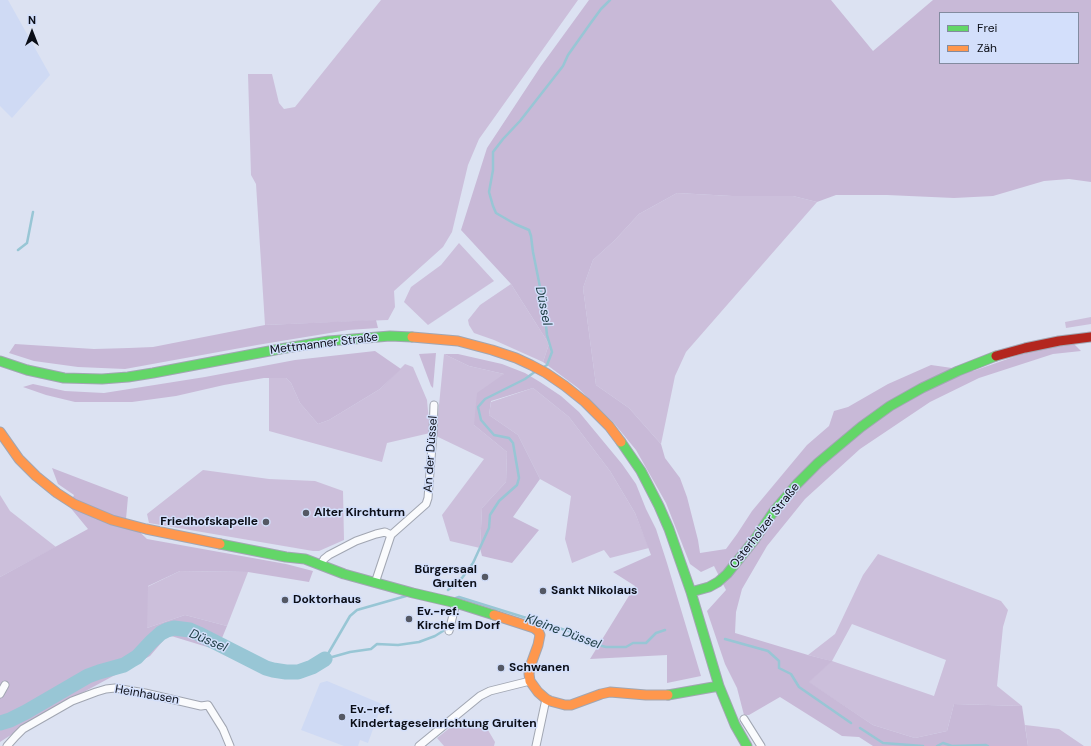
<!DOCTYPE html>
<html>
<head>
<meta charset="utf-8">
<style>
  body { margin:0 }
  #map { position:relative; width:1091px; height:746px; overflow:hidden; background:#dce2f2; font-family:"DM Sans",sans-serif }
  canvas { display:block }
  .legend { position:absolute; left:939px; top:12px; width:140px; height:52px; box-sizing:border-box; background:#d3dffb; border:1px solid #838ba0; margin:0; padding:5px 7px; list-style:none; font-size:12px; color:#0b0e17 }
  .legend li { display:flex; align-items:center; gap:8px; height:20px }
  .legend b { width:20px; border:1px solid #838ba0 }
  .north { position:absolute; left:12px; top:12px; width:40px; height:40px; -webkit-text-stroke:3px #d3dffb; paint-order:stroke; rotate:0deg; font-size:11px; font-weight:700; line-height:16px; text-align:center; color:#0b0e17 }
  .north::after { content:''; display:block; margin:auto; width:14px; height:18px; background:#0b0e17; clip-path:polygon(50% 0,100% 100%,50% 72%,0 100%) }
</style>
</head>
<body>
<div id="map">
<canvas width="1091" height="746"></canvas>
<ul class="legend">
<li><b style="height:5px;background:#63d668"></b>Frei</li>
<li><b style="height:5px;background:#ff974d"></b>Zäh</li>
</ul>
<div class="north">N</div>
</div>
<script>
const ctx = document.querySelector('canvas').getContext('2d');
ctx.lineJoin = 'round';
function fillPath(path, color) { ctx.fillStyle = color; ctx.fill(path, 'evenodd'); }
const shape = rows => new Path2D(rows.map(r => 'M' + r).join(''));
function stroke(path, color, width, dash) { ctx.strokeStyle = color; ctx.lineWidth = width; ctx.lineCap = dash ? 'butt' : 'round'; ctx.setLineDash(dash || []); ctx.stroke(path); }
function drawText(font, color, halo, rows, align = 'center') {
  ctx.font = font + ' "DM Sans",sans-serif'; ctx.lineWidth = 3; ctx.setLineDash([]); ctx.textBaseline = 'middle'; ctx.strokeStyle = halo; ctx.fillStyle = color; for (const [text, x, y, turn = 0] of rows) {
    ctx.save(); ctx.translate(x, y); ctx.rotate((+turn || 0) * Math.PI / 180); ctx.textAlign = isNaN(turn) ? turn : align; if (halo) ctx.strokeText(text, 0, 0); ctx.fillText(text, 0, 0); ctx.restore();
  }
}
fillPath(shape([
  [0,0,8,0,50,75,12,118,0,106],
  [327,681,382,704,368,743,360,740,358,746,344,746,301,730,320,683]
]), '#cfdaf4');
fillPath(shape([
  [381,0,578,0,479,139,468,165,452,232,443,247,394,291,395,307,388,320,265,325,256,184,251,175,248,74,272,74,279,103,284,109,295,107],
  [677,193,732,196,793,196,817,202,686,352,675,376,661,444,629,408,596,385,583,288,593,260,615,240,639,214],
  [459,243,494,281,428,325,404,302,411,287,441,265],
  [511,284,549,344,543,362,494,340,474,333,469,325,468,320,480,305],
  [1091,317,1091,324,1066,328,1065,322],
  [444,354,469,366,504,374,474,425,507,452,506,482,482,508,480,548,450,541,442,515,484,459,436,436],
  [405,364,413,367,427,400,430,433,387,443,382,462,269,431,269,378,286,378,291,383,300,403,318,424,329,420,380,389],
  [533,388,569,417,610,471,635,513,649,548,610,558,604,550,572,563,565,539,571,496,540,479,518,435,489,415,491,402],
  [203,470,269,479,315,481,343,491,344,540,319,551,313,551,149,523,147,514],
  [0,495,10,511,56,547,0,577],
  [878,554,1001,601,1008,610,1003,627,997,686,1022,706,954,704,947,731,915,738,873,725,808,682,831,661,808,655,835,634,863,575],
  [852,624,946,660,934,696,832,661],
  [180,571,248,572,227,626,185,615,147,628,147,587],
  [457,722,485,725,495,742,494,746,444,746,437,738],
  [1025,725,1059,729,1084,746,1028,746]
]), '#ccbfdb');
fillPath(shape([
  [589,0,831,0,873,51,933,0,1091,0,1091,182,1069,179,1044,181,993,196,954,198,887,195,836,195,817,202,793,196,732,196,677,193,639,214,615,240,593,260,583,288,596,385,629,408,661,444,665,458,680,478,687,497,698,540,700,553,726,549,737,534,752,511,807,445,829,426,834,411,848,407,888,384,931,365,973,371,1028,352,1073,343,1081,351,1053,354,979,378,930,402,860,449,805,499,767,546,742,589,736,612,735,633,808,655,832,661,809,682,873,725,915,738,947,731,954,704,1022,706,1028,746,873,746,859,737,842,736,780,697,749,715,744,715,737,688,725,664,707,611,726,590,714,566,701,572,690,564,666,503,636,450,613,422,578,388,543,362,549,344,511,284,461,230,487,148,541,66],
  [940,13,1078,13,1078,63,940,63],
  [376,320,378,328,348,330,257,345,125,369,78,367,34,361,9,353,15,344,94,349,129,348,153,347,265,325],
  [375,351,401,369,380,389,329,420,318,424,300,403,291,383,286,378,264,378,224,385,176,396,132,402,75,402,46,395,23,387,33,384,65,391,104,393,205,377,295,360],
  [436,353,433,388,431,386,419,354],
  [444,354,458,354,502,364,525,373,540,382,561,396,579,412,622,464,636,484,646,509,656,529,667,563,701,676,667,683,667,655,590,659,635,586,613,572,651,555,635,513,610,471,569,417,533,388,491,401,489,415,518,435,540,479,513,517,539,530,512,563,482,556,480,548,482,508,506,482,507,452,474,425,477,393,504,374,469,366],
  [52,468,128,497,126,519,147,539,286,564,313,571,309,582,248,572,180,571,148,586,147,628,185,615,227,626,217,650,168,635,150,656,47,712,0,742,0,577,88,529,69,506,74,495,58,484]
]), '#c8b9d7');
stroke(shape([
  [18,250,27,243,33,212],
  [542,368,547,365,552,352,547,335,544,307,533,252,531,236,529,230,515,224,496,213,493,206,489,192,493,170,493,152,503,139,520,121,563,66,568,55,590,24,601,9,610,0],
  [448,590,462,578,473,563,489,528,490,515,499,501,517,485,519,478,513,443,509,438,494,435,481,420,478,407,485,399,525,379,536,371],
  [456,598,459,597,578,634,594,644,606,647,626,647,633,643,646,643,656,633,665,630],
  [725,639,768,651,779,661,779,668,791,674,799,687,851,723],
  [325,659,350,652,371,649,377,644,398,645,419,642,435,636,443,631],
  [325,659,350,616,357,610,406,596],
  [860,728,883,743,923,746],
  [937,746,943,743,952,746,986,745,988,746]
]), '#98c6d5', 2.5);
stroke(shape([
  [0,723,10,720,26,712,88,676,99,672,124,665,132,660,137,657,151,642,161,633,167,630,174,628,190,630,199,634,266,668,273,670,286,672,298,672,312,667,325,659]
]), '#98c6d5', 15);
const street = shape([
  [391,535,426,504,428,498,433,433,434,405],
  [321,565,324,559,329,555,356,541,376,534,385,532,391,535],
  [375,583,391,535],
  [449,631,456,603],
  [0,694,5,685],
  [744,719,761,746],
  [7,746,16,736,23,729,72,701,96,692,106,689,115,688,145,693,201,706,208,705,223,729,230,746],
  [419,746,480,696,490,691,530,681],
  [536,746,546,699]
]);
const fast = shape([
  [0,361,27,370,64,378,102,379,128,377,153,373,280,349,329,341,390,336,412,337],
  [621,442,641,471,659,506,669,529,691,592,719,686,735,725,747,746],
  [220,544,286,557,305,559,344,574,413,593,456,603,494,615],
  [691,592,709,587,718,582,727,574,755,539,774,511,797,484,818,463,861,427,890,406,922,388,958,371,996,356],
  [668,695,719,686]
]);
const slow = shape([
  [412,337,458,341,492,350,516,358,531,365,546,373,565,386,585,402,609,426,621,442],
  [0,432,19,459,36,476,57,493,74,504,112,520,146,529,220,544],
  [494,615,534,628,538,631,540,635,538,645,530,667,529,674,530,681,538,692,546,699,550,701,565,705,571,705,601,694,610,692,646,695,668,695]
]);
const jam = shape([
  [996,356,1025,348,1059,341,1091,337]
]);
stroke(street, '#a1a6b2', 9);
stroke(fast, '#a1a6b2', 11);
stroke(slow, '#a1a6b2', 11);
stroke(jam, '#a1a6b2', 11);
stroke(street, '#fafbfd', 7);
stroke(fast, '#63d668', 9);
stroke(slow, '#ff974d', 9);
stroke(jam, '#b3261e', 9);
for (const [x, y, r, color] of [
  [306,513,4,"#545864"],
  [266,522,4,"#545864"],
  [485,577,4,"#545864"],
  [543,591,4,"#545864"],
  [285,600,4,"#545864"],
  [409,619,4,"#545864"],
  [501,668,4,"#545864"],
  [342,717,4,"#545864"]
]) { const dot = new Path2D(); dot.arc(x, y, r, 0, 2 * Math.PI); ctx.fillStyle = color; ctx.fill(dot); stroke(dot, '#d3dffb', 1.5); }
drawText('12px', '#0b0e17', '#d3dffb', [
  ["Mettmanner Straße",324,344,-7],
  ["An der Düssel",431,454,-86],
  ["Osterholzer Straße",765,526,-52],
  ["Heinhausen",147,695,10]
]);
drawText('bold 12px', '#0b0e17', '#d3dffb', [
  ["Alter Kirchturm",314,513],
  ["Friedhofskapelle",258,522,"right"],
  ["Bürgersaal",477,570,"right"],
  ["Gruiten",477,584,"right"],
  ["Sankt Nikolaus",551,591],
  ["Doktorhaus",293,600],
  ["Ev.-ref.",417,612],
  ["Kirche im Dorf",417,626],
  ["Schwanen",509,668],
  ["Ev.-ref.",350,710],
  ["Kindertageseinrichtung Gruiten",350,724]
], 'left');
drawText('italic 13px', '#19393f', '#d3dffb', [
  ["Düssel",543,306,79],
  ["Kleine Düssel",563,632,20],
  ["Düssel",208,641,23]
]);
</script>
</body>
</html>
